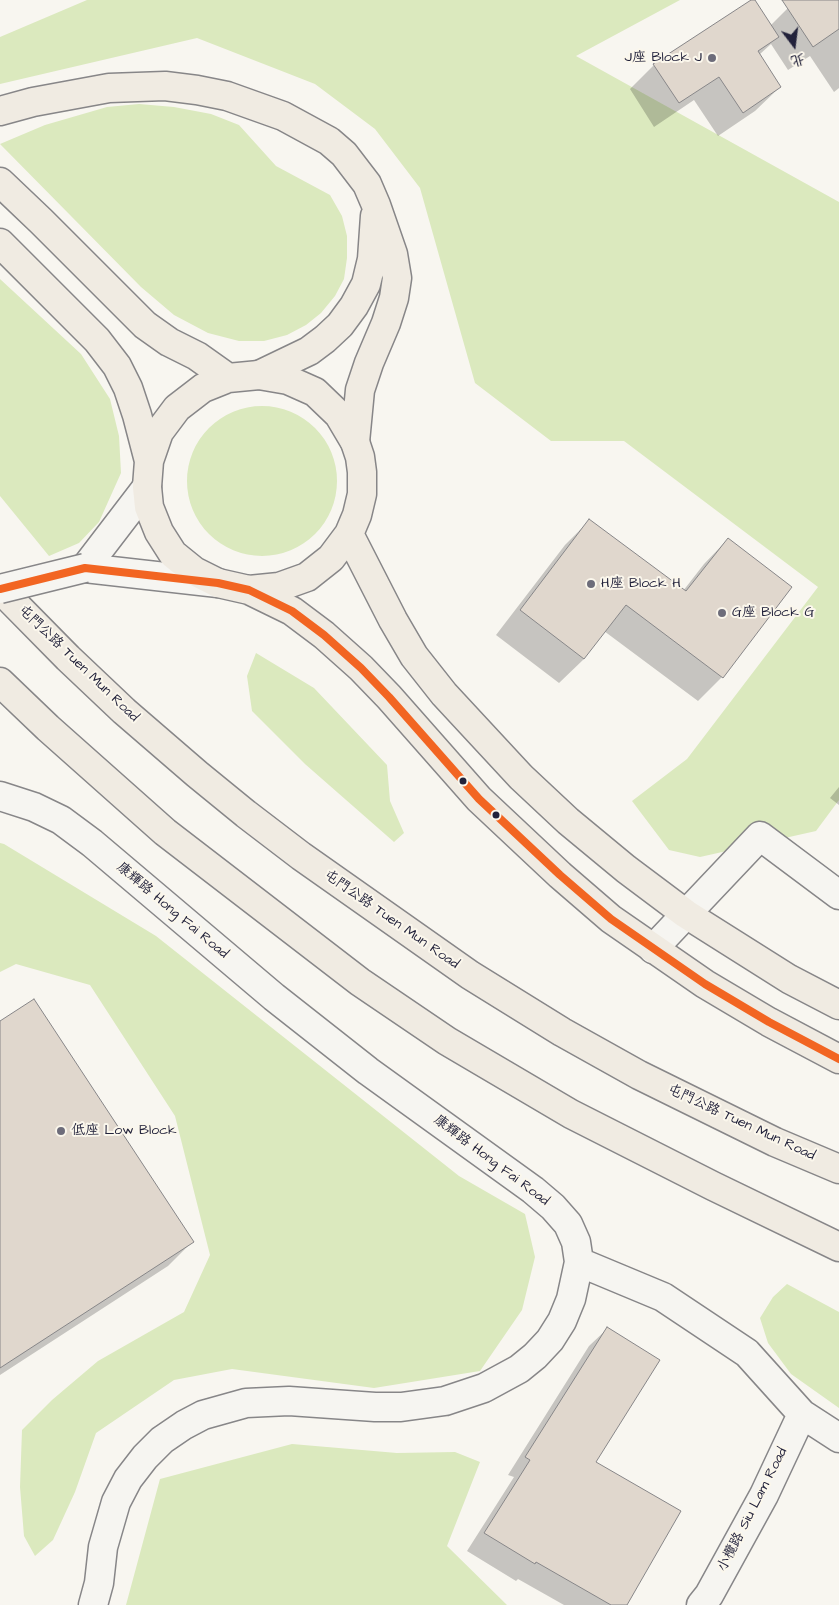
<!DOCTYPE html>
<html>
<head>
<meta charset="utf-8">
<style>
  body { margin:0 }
  #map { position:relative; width:839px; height:1605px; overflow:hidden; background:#f8f6f0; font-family:"Architects Daughter","LXGW WenKai TC",sans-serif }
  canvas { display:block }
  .north { position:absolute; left:769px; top:20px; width:50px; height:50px; -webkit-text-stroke:4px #fbf7ec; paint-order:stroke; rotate:165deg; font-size:14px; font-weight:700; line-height:20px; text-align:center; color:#22223b }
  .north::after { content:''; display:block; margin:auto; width:18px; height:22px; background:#22223b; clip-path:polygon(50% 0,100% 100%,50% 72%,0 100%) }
</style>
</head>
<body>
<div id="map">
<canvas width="839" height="1605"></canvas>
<div class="north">北</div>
</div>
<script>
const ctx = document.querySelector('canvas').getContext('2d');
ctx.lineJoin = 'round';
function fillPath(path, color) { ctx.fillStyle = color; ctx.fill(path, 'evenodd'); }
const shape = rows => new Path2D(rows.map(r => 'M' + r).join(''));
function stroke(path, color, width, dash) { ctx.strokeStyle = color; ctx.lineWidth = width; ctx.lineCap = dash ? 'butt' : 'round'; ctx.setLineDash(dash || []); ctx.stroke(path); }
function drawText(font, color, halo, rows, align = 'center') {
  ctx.font = font + ' "Architects Daughter","LXGW WenKai TC",sans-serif'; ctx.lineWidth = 4; ctx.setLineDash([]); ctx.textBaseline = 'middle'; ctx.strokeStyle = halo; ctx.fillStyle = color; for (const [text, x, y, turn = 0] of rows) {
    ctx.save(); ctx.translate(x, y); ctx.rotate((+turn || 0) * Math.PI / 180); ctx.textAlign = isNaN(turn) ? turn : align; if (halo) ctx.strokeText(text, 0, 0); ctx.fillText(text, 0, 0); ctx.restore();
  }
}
fillPath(shape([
  [87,0,680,0,576,56,839,202,839,800,816,831,700,857,669,850,632,801,687,759,818,587,624,441,551,441,475,383,420,188,375,129,315,84,197,38,0,84,0,37],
  [139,104,174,107,211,114,239,125,276,166,330,195,342,216,347,236,347,258,344,279,335,296,321,313,306,325,287,335,264,341,239,341,208,333,174,315,141,287,0,144,45,125,107,107],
  [0,279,81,354,110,399,119,436,121,473,99,522,79,543,49,556,0,496],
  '187 481a75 75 0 1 1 150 0a75 75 0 1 1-150 0Z',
  [256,653,314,688,387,765,390,801,404,833,394,842,305,764,252,711,247,676],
  [0,843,4,844,156,936,459,1176,525,1214,535,1257,522,1310,480,1371,374,1388,232,1369,174,1380,96,1433,75,1492,53,1540,35,1556,24,1536,20,1487,22,1430,52,1400,98,1361,184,1312,210,1255,175,1116,90,985,16,964,0,972],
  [787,1284,839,1312,839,1408,791,1374,768,1343,760,1318,773,1297],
  [292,1444,397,1453,455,1452,480,1462,447,1546,507,1605,126,1605,160,1479]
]), '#dbe9be');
fillPath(shape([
  [753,0,770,26,788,8,801,0,839,0,839,88,834,92,810,56,788,70,771,44,759,55,780,87,755,111,718,136,694,100,654,127,630,89,654,65],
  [589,521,683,591,704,564,728,539,722,677,698,701,604,631,584,659,559,683,496,635,565,545],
  [839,787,839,805,830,798],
  [0,1022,192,1242,168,1266,0,1375],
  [607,1329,594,1463,625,1605,564,1605,518,1579,516,1581,467,1551,514,1477,508,1475,589,1346]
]), '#0003');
const building = shape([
  [751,0,755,0,779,37,758,51,781,87,743,113,719,77,679,103,653,64,751,0],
  [782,0,839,0,839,29,813,47,782,0],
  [589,519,686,591,728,538,792,587,723,678,626,605,584,659,520,610,589,519],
  [34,999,194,1242,0,1368,0,1021,34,999],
  [607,1327,660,1360,596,1462,681,1511,627,1605,611,1605,536,1562,535,1564,484,1533,530,1460,525,1457,607,1327]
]);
fillPath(building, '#e0d7cd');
stroke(building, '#878688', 1);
const minor = shape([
  [0,796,34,807,61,820,92,843,274,997,368,1071,533,1190,553,1207,568,1224,576,1242,579,1262,571,1299,562,1321,550,1340,535,1356,519,1369,484,1388,445,1401,401,1407,375,1407,289,1401,246,1403,203,1415,184,1425,162,1440,145,1457,128,1479,116,1502,103,1547,99,1583,93,1605],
  [653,949,760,836,839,895],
  [579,1262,663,1297,747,1353,802,1414,839,1438],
  [701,1605,709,1595,764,1495,802,1414]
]);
const secondary = shape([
  [85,568,218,583],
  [85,568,147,487]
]);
const primary = shape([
  [0,182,41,221,145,325,169,342,197,356,228,378],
  [0,243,97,340,117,366,128,388,137,415,149,461],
  [349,534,393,620,414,656,444,694,521,777,568,821,626,869,686,914,789,979,839,1005],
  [249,590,279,587,307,577,331,558,349,534,357,515,362,494,362,472,360,457,355,442,339,415,315,392,288,380,259,375,228,378,203,388,177,408,159,432,149,461,147,487,149,507,159,532,173,554,194,571,218,583,249,590,292,611,324,635,361,668,389,697,479,799,560,875,611,919,705,984,769,1022,839,1059]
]);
const motorway = shape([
  [0,111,33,102,109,88,165,86,197,90,227,96,283,116,329,141,344,154,367,184,376,205,393,254,397,278,394,298,386,323,369,363,360,390,355,442],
  [259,375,309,351,325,339,340,325,354,306,366,284,372,259,375,216],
  [0,589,68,658,124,711,197,774,246,814,301,856,470,975,562,1032,639,1075,775,1142,839,1169],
  [0,682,48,728,165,832,360,982,447,1041,571,1114,713,1186,839,1247]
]);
stroke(minor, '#878688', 31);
stroke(secondary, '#878688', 31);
stroke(primary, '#878688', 31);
stroke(motorway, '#878688', 31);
stroke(minor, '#f6f5f1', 28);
stroke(secondary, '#f6f5f1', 28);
stroke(primary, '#f0ebe2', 28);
stroke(motorway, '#f0ebe2', 28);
const secondaryBridge = shape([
  [0,589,85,568]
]);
stroke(secondaryBridge, '#878688', 31, []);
stroke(secondaryBridge, '#f6f5f1', 28);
stroke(shape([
  [0,589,85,568,218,583,249,590,292,611,324,635,361,668,389,697,479,799,560,875,611,919,705,984,769,1022,839,1059]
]), '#f26522', 8);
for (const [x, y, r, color] of [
  [712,58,5,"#6d6c7a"],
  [591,584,5,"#6d6c7a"],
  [722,613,5,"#6d6c7a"],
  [463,781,4.5,"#22223b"],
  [496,815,4.5,"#22223b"],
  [61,1131,5,"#6d6c7a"]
]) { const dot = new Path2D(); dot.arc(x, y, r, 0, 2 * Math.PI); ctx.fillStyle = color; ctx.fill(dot); stroke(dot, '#fbf7ec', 2); }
drawText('14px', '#22223b', '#fbf7ec', [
  ["J座 Block J",702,58,"right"],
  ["H座 Block H",601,584],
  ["G座 Block G",732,613],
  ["低座 Low Block",71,1131]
], 'left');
drawText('14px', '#22223b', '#fbf7ec', [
  ["屯門公路 Tuen Mun Road",78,664,44],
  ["康輝路 Hong Fai Road",172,911,40],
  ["屯門公路 Tuen Mun Road",391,920,35],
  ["屯門公路 Tuen Mun Road",741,1123,25],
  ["康輝路 Hong Fai Road",491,1161,37],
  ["小欖路 Siu Lam Road",753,1510,-63]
]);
</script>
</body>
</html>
